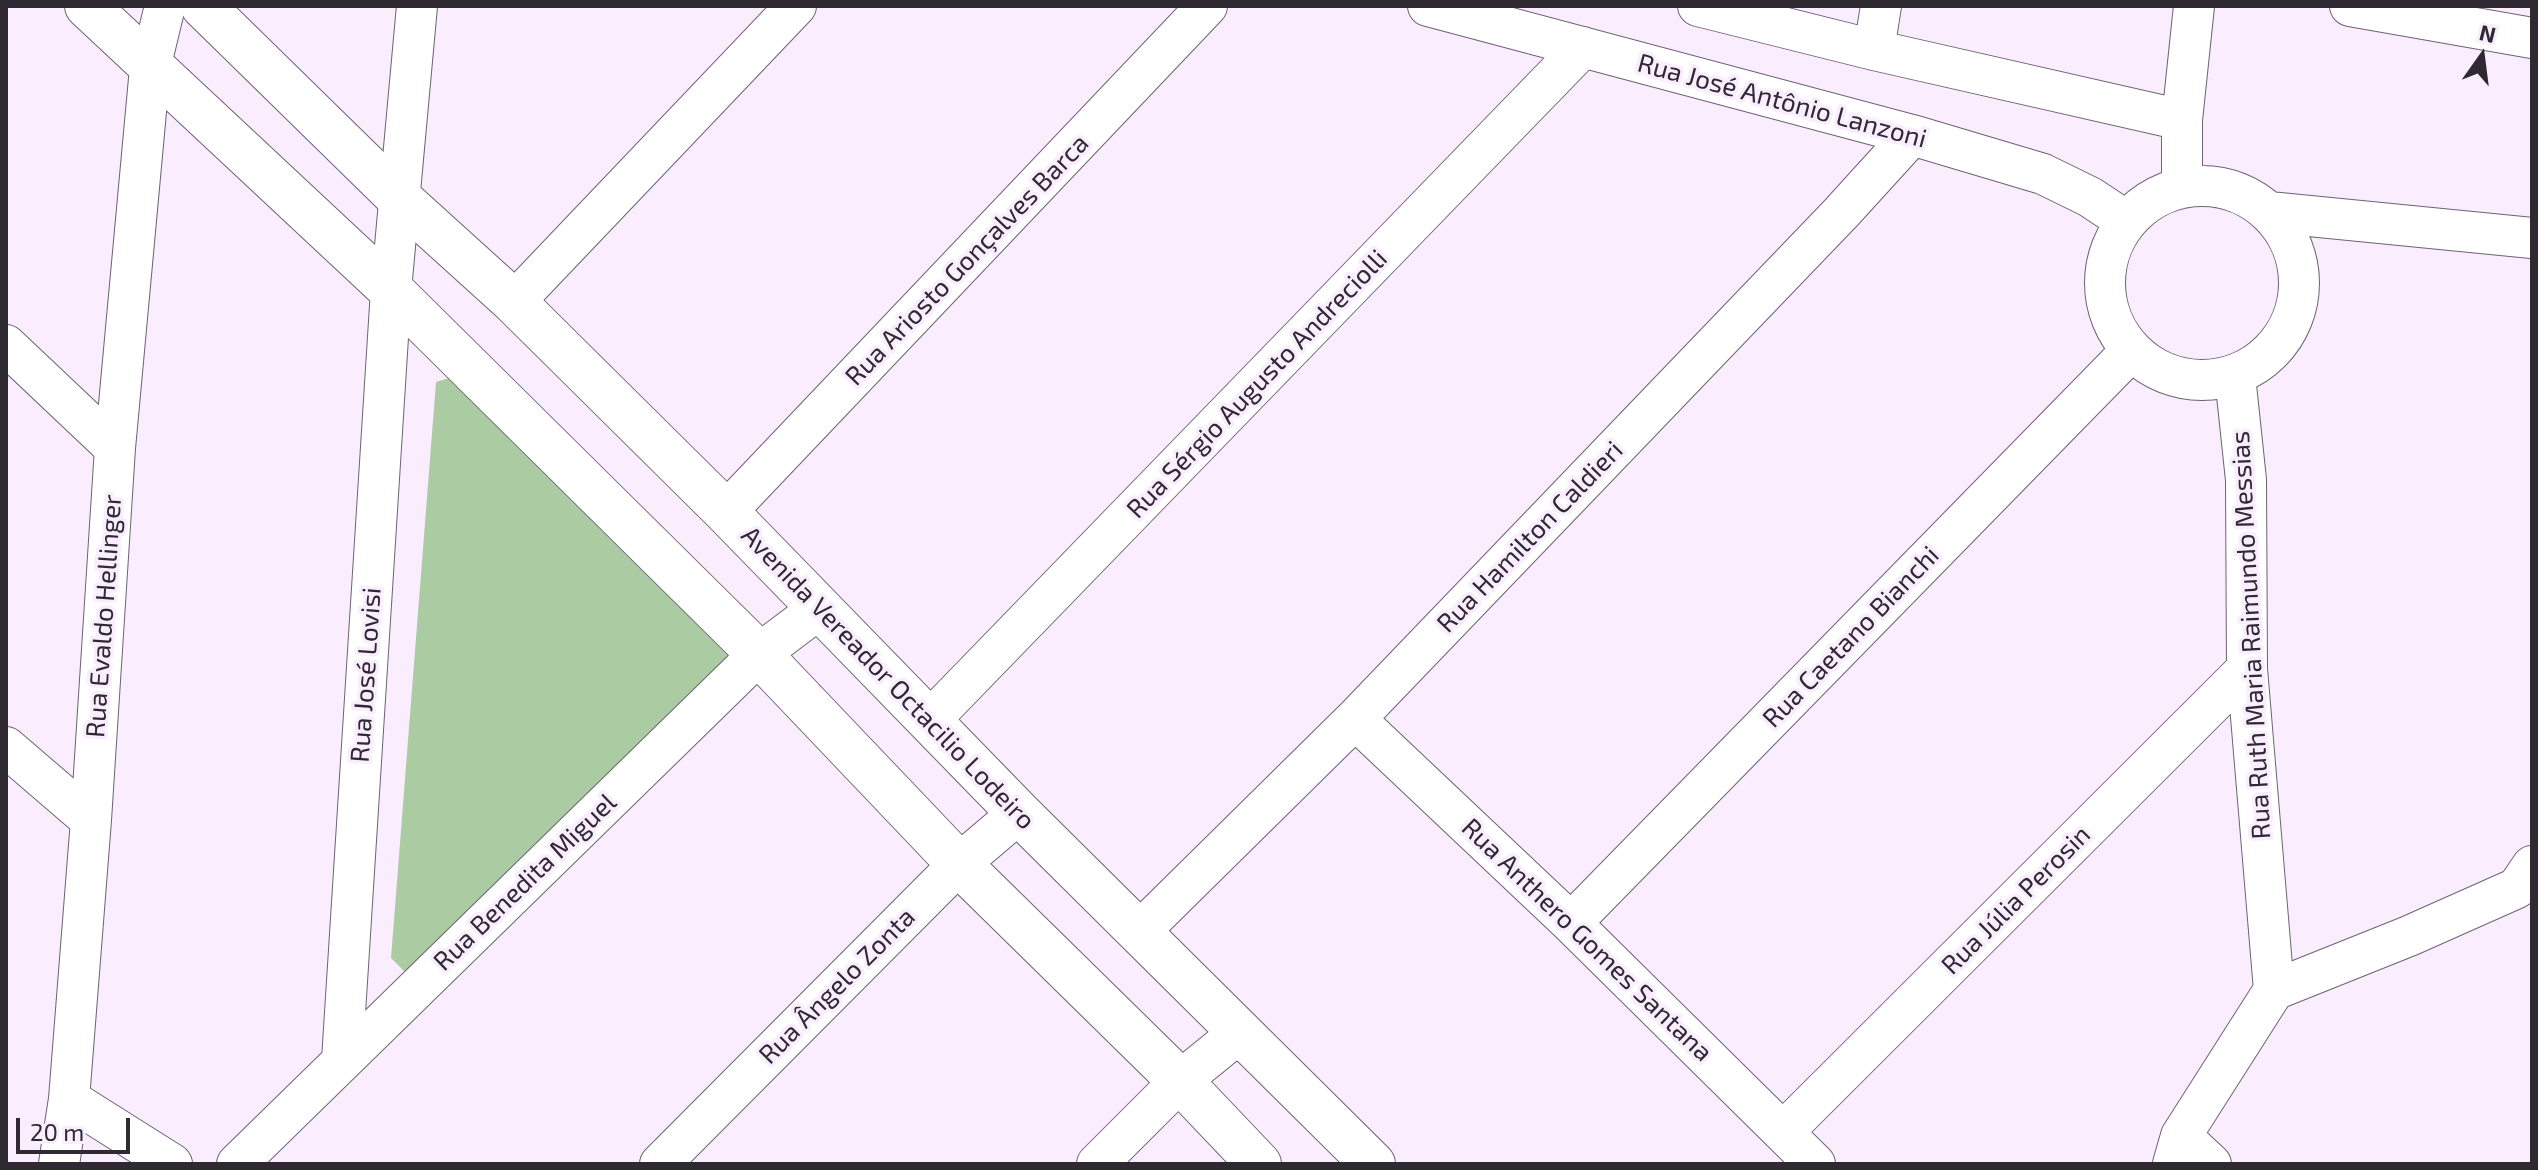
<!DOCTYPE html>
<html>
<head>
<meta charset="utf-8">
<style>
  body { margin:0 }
  #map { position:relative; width:2538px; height:1170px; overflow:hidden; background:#f9edfe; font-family:"Exo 2",sans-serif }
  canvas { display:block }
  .frame { position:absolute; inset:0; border:8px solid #2f2a32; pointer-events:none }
  .north { position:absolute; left:2442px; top:16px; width:80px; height:80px; -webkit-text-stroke:6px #f9edfe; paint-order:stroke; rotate:14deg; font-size:22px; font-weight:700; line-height:32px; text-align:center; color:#2f2a32 }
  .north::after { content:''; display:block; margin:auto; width:28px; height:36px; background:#2f2a32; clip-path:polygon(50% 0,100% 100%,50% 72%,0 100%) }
  .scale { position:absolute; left:16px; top:1118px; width:114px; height:36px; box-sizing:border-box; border:4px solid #2f2a32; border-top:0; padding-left:10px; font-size:24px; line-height:28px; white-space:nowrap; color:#2f2a32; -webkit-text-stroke:6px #f9edfe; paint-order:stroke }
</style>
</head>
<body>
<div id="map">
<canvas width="2538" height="1170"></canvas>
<div class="frame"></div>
<div class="north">N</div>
<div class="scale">20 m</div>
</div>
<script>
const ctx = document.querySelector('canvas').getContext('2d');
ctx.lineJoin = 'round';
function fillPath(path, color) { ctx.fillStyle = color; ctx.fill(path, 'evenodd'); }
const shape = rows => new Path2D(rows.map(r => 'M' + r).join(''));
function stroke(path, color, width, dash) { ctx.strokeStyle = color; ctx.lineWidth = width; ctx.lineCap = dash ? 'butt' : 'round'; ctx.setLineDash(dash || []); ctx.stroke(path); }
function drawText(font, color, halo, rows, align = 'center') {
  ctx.font = font + ' "Exo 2",sans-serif'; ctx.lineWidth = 7; ctx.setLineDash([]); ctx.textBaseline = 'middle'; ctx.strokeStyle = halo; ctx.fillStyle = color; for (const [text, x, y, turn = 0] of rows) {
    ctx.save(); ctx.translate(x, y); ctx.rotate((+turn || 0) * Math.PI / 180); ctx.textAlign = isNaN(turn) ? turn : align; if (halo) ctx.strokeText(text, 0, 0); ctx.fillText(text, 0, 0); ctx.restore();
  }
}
fillPath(shape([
  [462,374,737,652,428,967,404,971,391,958,436,382]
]), '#abcca3');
const minor = shape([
  [1428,6,1912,135,2043,174,2090,197,2126,221],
  [1698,6,1874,50,2182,120],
  [2350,6,2532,38],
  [1874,50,1881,6],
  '2105 283a97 97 0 1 1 194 0a97 97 0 1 1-194 0Z',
  [2182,188,2182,120,2194,6],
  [2269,212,2532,238],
  [514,302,796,6],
  [6,345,115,448],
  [2235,376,2246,480,2247,669,2274,990],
  [726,512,1207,6],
  [1355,719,1571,923,1815,1164],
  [930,720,1583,47],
  [6,747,91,820],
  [1571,923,2131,351],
  [1140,931,1355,719,1841,213,1912,135],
  [342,1060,391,290,417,6],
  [69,1099,172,1164],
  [1784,1131,2247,669],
  [2181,1136,2211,1164],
  [59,1164,69,1099,91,820,115,448,150,68,165,6],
  [237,1164,759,654,820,608],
  [660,1164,959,864,1019,813],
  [1097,1164,1180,1081,1239,1033],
  [2173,1164,2181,1136,2274,990,2409,936,2517,888,2532,866]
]);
const tertiary = shape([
  [87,6,391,290,759,654,959,864,1180,1081,1259,1164],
  [203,6,398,197,514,302,726,512,1019,813,1373,1164]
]);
stroke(minor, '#6e6274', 42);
stroke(tertiary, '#6e6274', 46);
stroke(minor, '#fff', 40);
stroke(tertiary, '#fff', 44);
drawText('26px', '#2f2a32', '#f9edfe', [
  ["Rua José Antônio Lanzoni",1782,101,15],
  ["Rua Ariosto Gonçalves Barca",967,260,-46],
  ["Rua Sérgio Augusto Andreciolli",1257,384,-46],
  ["Rua Hamilton Caldieri",1530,537,-46],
  ["Rua Evaldo Hellinger",104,616,-86],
  ["Rua Ruth Maria Raimundo Messias",2251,635,-93],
  ["Rua Caetano Bianchi",1851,637,-46],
  ["Rua José Lovisi",366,675,-86],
  ["Avenida Vereador Octacilio Lodeiro",888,678,46],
  ["Rua Benedita Miguel",525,882,-44],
  ["Rua Júlia Perosin",2016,900,-45],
  ["Rua Anthero Gomes Santana",1587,940,44],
  ["Rua Ângelo Zonta",837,986,-45]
]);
</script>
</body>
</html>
